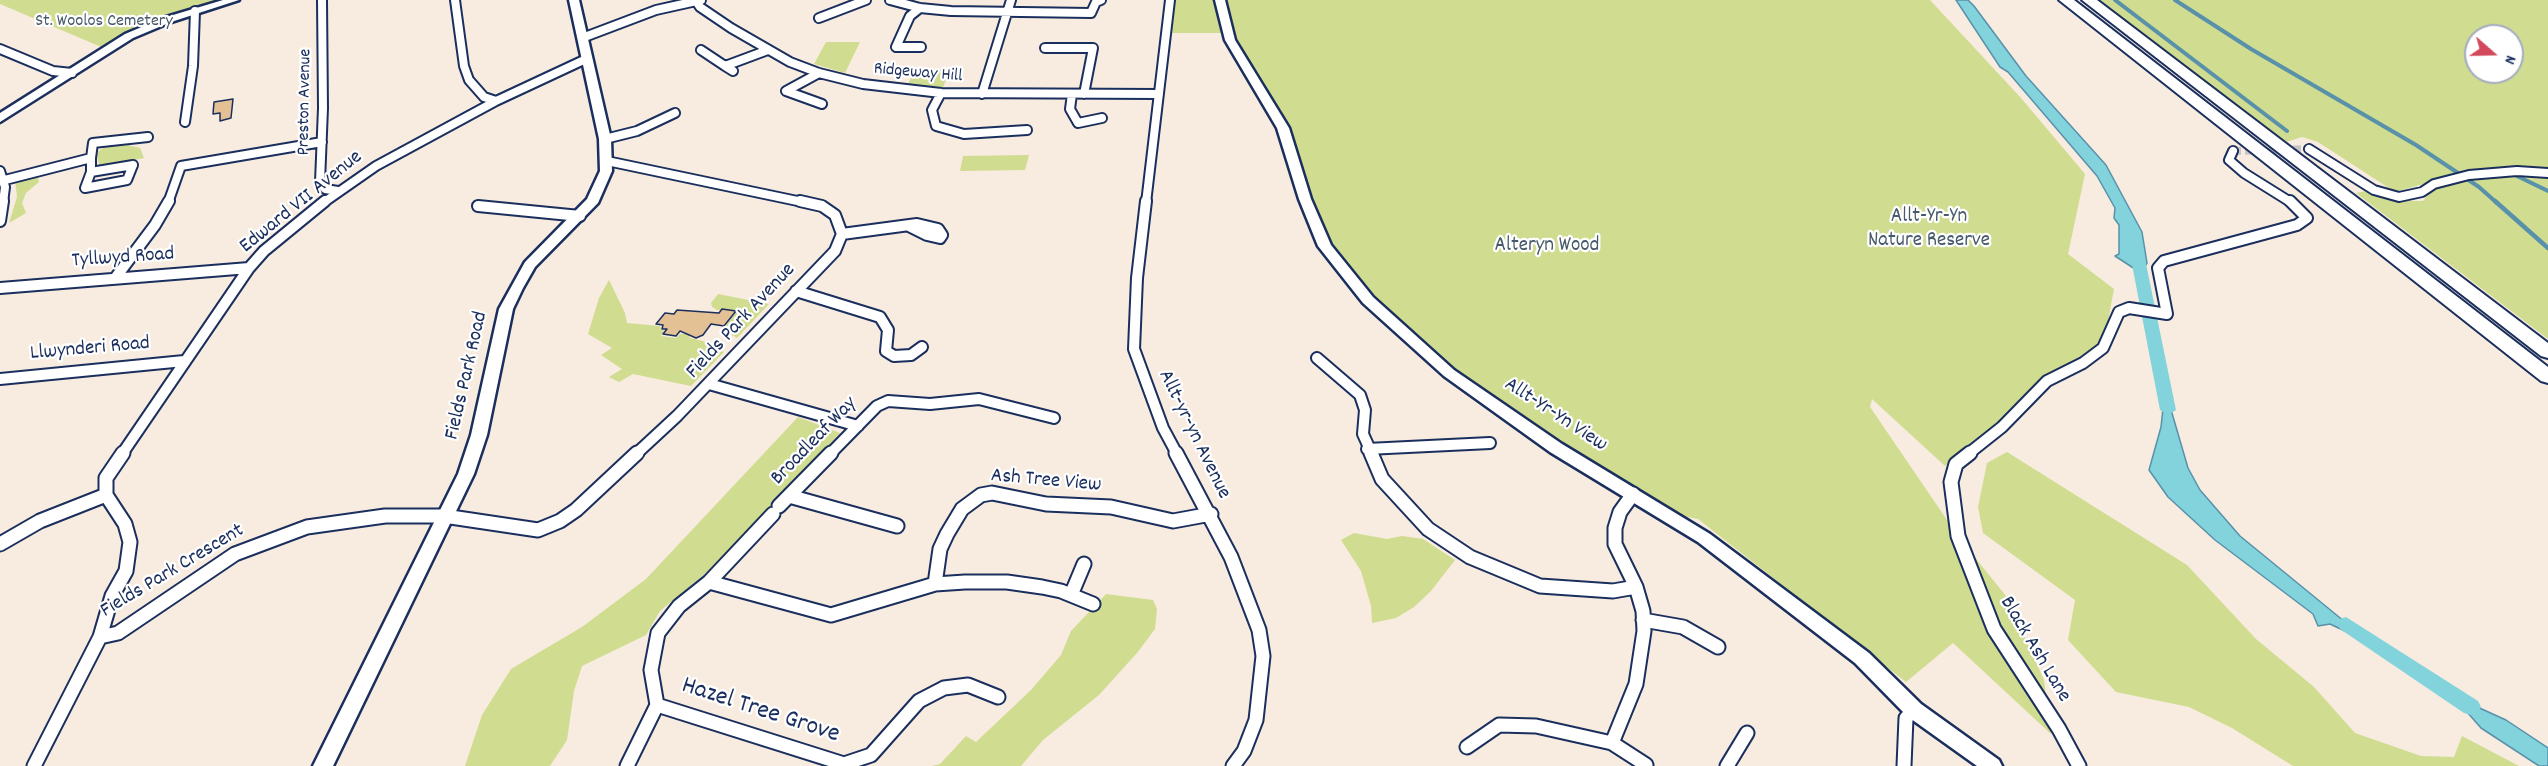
<!DOCTYPE html>
<html>
<head>
<meta charset="utf-8">
<style>
  body { margin:0 }
  #map { position:relative; width:2548px; height:766px; overflow:hidden; background:#f7ecdf; font-family:Dekko,sans-serif }
  canvas { display:block }
  .north { position:absolute; left:2464px; top:24px; width:60px; height:60px; box-sizing:border-box; background:#fff; border:2px solid #a4acbf; border-radius:50%; rotate:110deg; font-size:16px; font-weight:700; line-height:24px; text-align:center; color:#1b2f5e }
  .north::after { content:''; display:block; margin:auto; width:21px; height:27px; background:#d1495b; clip-path:polygon(50% 0,100% 100%,50% 72%,0 100%) }
</style>
</head>
<body>
<div id="map">
<canvas width="2548" height="766"></canvas>
<div class="north">N</div>
</div>
<script>
const ctx = document.querySelector('canvas').getContext('2d');
ctx.lineJoin = 'round';
function fillPath(path, color) { ctx.fillStyle = color; ctx.fill(path, 'evenodd'); }
const shape = rows => new Path2D(rows.map(r => 'M' + r).join(''));
function stroke(path, color, width, dash) { ctx.strokeStyle = color; ctx.lineWidth = width; ctx.lineCap = dash ? 'butt' : 'round'; ctx.setLineDash(dash || []); ctx.stroke(path); }
function drawText(font, color, halo, rows, align = 'center') {
  ctx.font = font + ' Dekko,sans-serif'; ctx.lineWidth = 4.5; ctx.setLineDash([]); ctx.textBaseline = 'middle'; ctx.strokeStyle = halo; ctx.fillStyle = color; for (const [text, x, y, turn = 0] of rows) {
    ctx.save(); ctx.translate(x, y); ctx.rotate((+turn || 0) * Math.PI / 180); ctx.textAlign = isNaN(turn) ? turn : align; if (halo) ctx.strokeText(text, 0, 0); ctx.fillText(text, 0, 0); ctx.restore();
  }
}
fillPath(shape([
  [0,0,234,0,167,20,106,49,0,4],
  [1170,0,1930,0,2021,98,2085,174,2068,254,2114,289,2103,348,2047,381,2002,427,1945,466,1872,399,1870,407,1960,539,2006,596,2044,680,2051,734,1953,643,1906,682,1698,519,1666,513,1449,373,1368,300,1325,246,1283,128,1228,33,1167,33],
  [2097,0,2548,0,2548,171,2459,174,2395,192,2318,142,2302,137,2286,142],
  [2476,36,2512,36,2512,72,2476,72],
  [826,42,860,42,845,73,814,64],
  [920,69,949,70,943,88,908,85,911,77,918,74],
  [119,143,140,148,144,158,100,167,96,153,106,146],
  [1029,155,1025,170,960,171,963,156],
  [2504,174,2548,175,2548,339,2356,193,2366,191,2396,201,2423,201,2433,189,2467,179],
  [37,175,39,182,26,193,22,203,26,213,9,223,17,197,15,179],
  [609,280,625,313,627,323,660,326,661,330,664,331,661,336,676,338,680,334,688,334,690,338,703,341,724,352,691,386,633,374,619,382,609,377,622,369,601,355,612,348,588,334,599,298],
  [718,294,769,304,737,338,730,334,726,325,737,311,717,310,712,307,711,303],
  [798,417,840,433,726,556,660,611,646,635,582,666,574,691,567,740,550,766,465,766,482,715,511,669,582,627,646,579],
  [2007,452,2187,565,2256,639,2314,687,2355,733,2421,756,2454,757,2462,736,2519,766,2293,766,2232,728,2189,707,2116,692,2068,640,2075,600,1983,533,1978,507,1987,463],
  [1354,533,1387,539,1402,536,1423,539,1455,560,1431,591,1414,607,1396,618,1372,623,1371,606,1361,571,1341,540],
  [1106,594,1153,600,1157,609,1155,629,1137,653,1099,695,1043,740,1021,766,932,766,940,764,966,736,976,742,1031,690,1061,655,1071,631]
]), '#d0dc8f');
const water = shape([
  [1956,0,1968,0,1974,6,2026,76,2106,165,2142,232,2147,263,2141,273,2115,256,2119,254,2119,225,2114,218,2115,208,2097,176,2008,72,2000,67,1956,0],
  [2165,389,2188,468,2200,490,2240,536,2361,635,2347,632,2330,624,2318,626,2313,614,2215,540,2168,497,2149,470,2161,427,2165,389],
  [2453,696,2506,720,2548,748,2548,766,2539,766,2481,728,2453,696]
]);
fillPath(water, '#82d3dc');
stroke(water, '#5991aa', 1.5);
stroke(shape([
  [2115,0,2287,131],
  [2175,0,2251,49,2416,145,2479,187,2497,203],
  [2517,176,2548,191]
]), '#5991aa', 4);
stroke(shape([
  [2495,201,2548,248]
]), '#5991aa', 4.5);
fillPath(shape([
  [2137,250,2144,254,2176,410,2168,415,2160,410,2130,254,2137,250],
  [2346,617,2478,701,2481,707,2478,713,2471,715,2464,713,2340,629,2337,624,2340,619,2346,617]
]), '#82d3dc');
const building = shape([
  [233,99,231,118,220,121,220,113,213,114,214,102,233,99],
  [722,309,736,311,724,326,711,324,703,335,696,338,680,331,676,336,663,334,667,329,662,329,663,325,656,324,665,313,674,314,677,310,719,313,722,309]
]);
fillPath(building, '#e4c095');
stroke(building, '#1b2f5e', 1.5);
stroke(shape([
  [2233,151,2309,149]
]), '#cbc6c5', 8, [8, 4]);
const streetFar2 = shape([
  [322,0,323,108,320,182,325,189,338,191],
  [455,0,464,66,469,80,484,97,496,101],
  [890,0,920,8,951,11,1091,13,1096,2,1101,0],
  [696,1,700,7,731,28,790,62,819,73,863,84,941,93,1159,94],
  [920,8,910,16,896,47,921,47],
  [819,18,866,0],
  [582,38,656,10,701,0],
  [1045,48,1093,48,1084,94],
  [0,49,53,71,72,73],
  [701,50,725,66],
  [733,71,725,66,768,50],
  [819,73,786,91,822,104],
  [941,93,932,110,936,126,964,134,1027,130],
  [982,94,1011,0],
  [1072,94,1070,109,1078,123,1102,118],
  [185,122,193,66,195,11],
  [605,139,637,131,675,113],
  [2309,149,2374,190,2399,197,2422,192,2434,184,2469,175,2517,171,2548,173],
  [2233,151,2229,160,2244,173,2292,203],
  [91,158,93,143,148,137],
  [607,161,807,203],
  [133,165,127,180,85,188,91,172,133,165],
  [0,171,5,187,3,203],
  [5,180,91,158,91,172],
  [168,203,181,166,322,142],
  [323,203,376,166,496,101,586,59],
  [1146,203,1170,0]
]);
const streetFar1 = shape([
  [1146,201,1137,278,1134,349,1163,428,1177,454],
  [478,206,580,216],
  [0,221,3,201],
  [842,234,917,224,938,229,942,235,940,238,927,235,909,226],
  [116,277,155,225,169,201],
  [0,288,249,268],
  [796,291,880,317,888,330,886,351,894,356,911,355,922,347],
  [1317,358,1360,395,1365,410,1363,434,1372,454],
  [0,379,184,361],
  [709,384,858,426],
  [1367,449,1490,443],
  [122,454,249,268,264,251,325,201],
  [636,454,677,416,835,251,842,234,835,215,822,206,800,201],
  [830,454,877,406,888,401,930,404,979,399,1054,418],
  [1968,454,2002,427,2047,381,2083,363,2103,348,2119,312,2129,308,2167,314,2158,268,2164,261,2297,225,2307,218,2290,201]
]);
const street = shape([
  [1176,453,1231,557,1259,630,1263,656,1256,720,1244,751,1233,766],
  [1371,453,1382,479,1428,529,1470,557,1540,586,1613,591,1636,587],
  [1970,453,1956,464,1951,482,1958,536,1994,629,2059,729,2079,766],
  [789,496,897,526],
  [779,506,831,453],
  [0,544,40,521,106,495],
  [709,582,831,615,935,584,965,582,1007,582,1042,587,1061,591,1093,604],
  [935,584,940,549,947,534,962,509,981,495,992,493,1046,504,1111,507,1173,521,1211,514],
  [1071,595,1084,564],
  [1643,620,1683,627,1718,647],
  [100,637,118,633,235,554,307,527,385,516,444,516,538,530,560,521,576,510,637,453],
  [657,705,844,764,871,755,919,701,944,688,968,685,998,697],
  [1612,743,1646,765],
  [1467,747,1499,725,1536,726,1612,743,1636,684,1644,631,1643,611,1636,587,1615,544,1615,528,1620,512,1633,494],
  [34,766,100,637,112,596,126,571,130,542,125,524,106,495,106,478,123,453],
  [627,766,657,705,651,670,658,633,679,606,709,582,773,514],
  [1727,766,1747,733],
  [1904,766,1906,718,1914,710]
]);
const secondary = shape([
  [223,0,239,0,171,22,133,38,0,122,0,113,125,34,163,18,223,0],
  [569,0,579,0,611,139,612,171,598,203,535,267,523,288,513,309,487,435,474,474,333,766,313,766,458,474,471,435,499,309,525,262,587,199,600,171,599,139,569,0],
  [1215,0,1225,0,1235,40,1289,128,1311,199,1331,245,1373,297,1454,370,1562,444,1710,534,1869,653,1921,704,1999,760,2002,766,1977,766,1907,716,1855,663,1698,542,1550,452,1444,376,1363,303,1318,246,1299,199,1277,128,1225,40,1215,0]
]);
const highway = shape([
  [2059,0,2074,0,2548,367,2548,383,2541,381,2059,0],
  [2082,0,2097,0,2548,343,2548,358,2541,356,2082,0]
]);
stroke(streetFar2, '#1b2f5e', 12);
stroke(streetFar1, '#1b2f5e', 14);
stroke(street, '#1b2f5e', 17);
stroke(secondary, '#1b2f5e', 5);
stroke(highway, '#1b2f5e', 4);
stroke(streetFar2, '#fff', 8);
stroke(streetFar1, '#fff', 10);
stroke(street, '#fff', 13);
fillPath(secondary, '#fff');
fillPath(highway, '#fff');
drawText('18px', '#485a6a', '#fff', [
  ["St. Woolos Cemetery",104,23]
]);
drawText('18px', '#1b2f5e', '#fff', [
  ["Ridgeway Hill",918,74,5],
  ["Preston Avenue",306,102,-89]
]);
drawText('21px', '#1b2f5e', '#fff', [
  ["Edward VII Avenue",302,203,-39],
  ["Tyllwyd Road",123,259,-4],
  ["Fields Park Avenue",742,322,-47],
  ["Llwynderi Road",90,350,-5],
  ["Fields Park Road",468,376,-77],
  ["Allt-Yr-Yn View",1555,416,33],
  ["Allt-yr-yn Avenue",1193,435,64],
  ["Broadleaf Way",815,442,-46],
  ["Ash Tree View",1046,482,5],
  ["Fields Park Crescent",173,572,-31],
  ["Black Ash Lane",2034,650,59]
]);
drawText('21px', '#485a6a', '#fff', [
  ["Allt-Yr-Yn",1929,218],
  ["Nature Reserve",1929,242],
  ["Alteryn Wood",1547,247]
]);
drawText('26px', '#1b2f5e', '#fff', [
  ["Hazel Tree Grove",760,712,18]
]);
</script>
</body>
</html>
